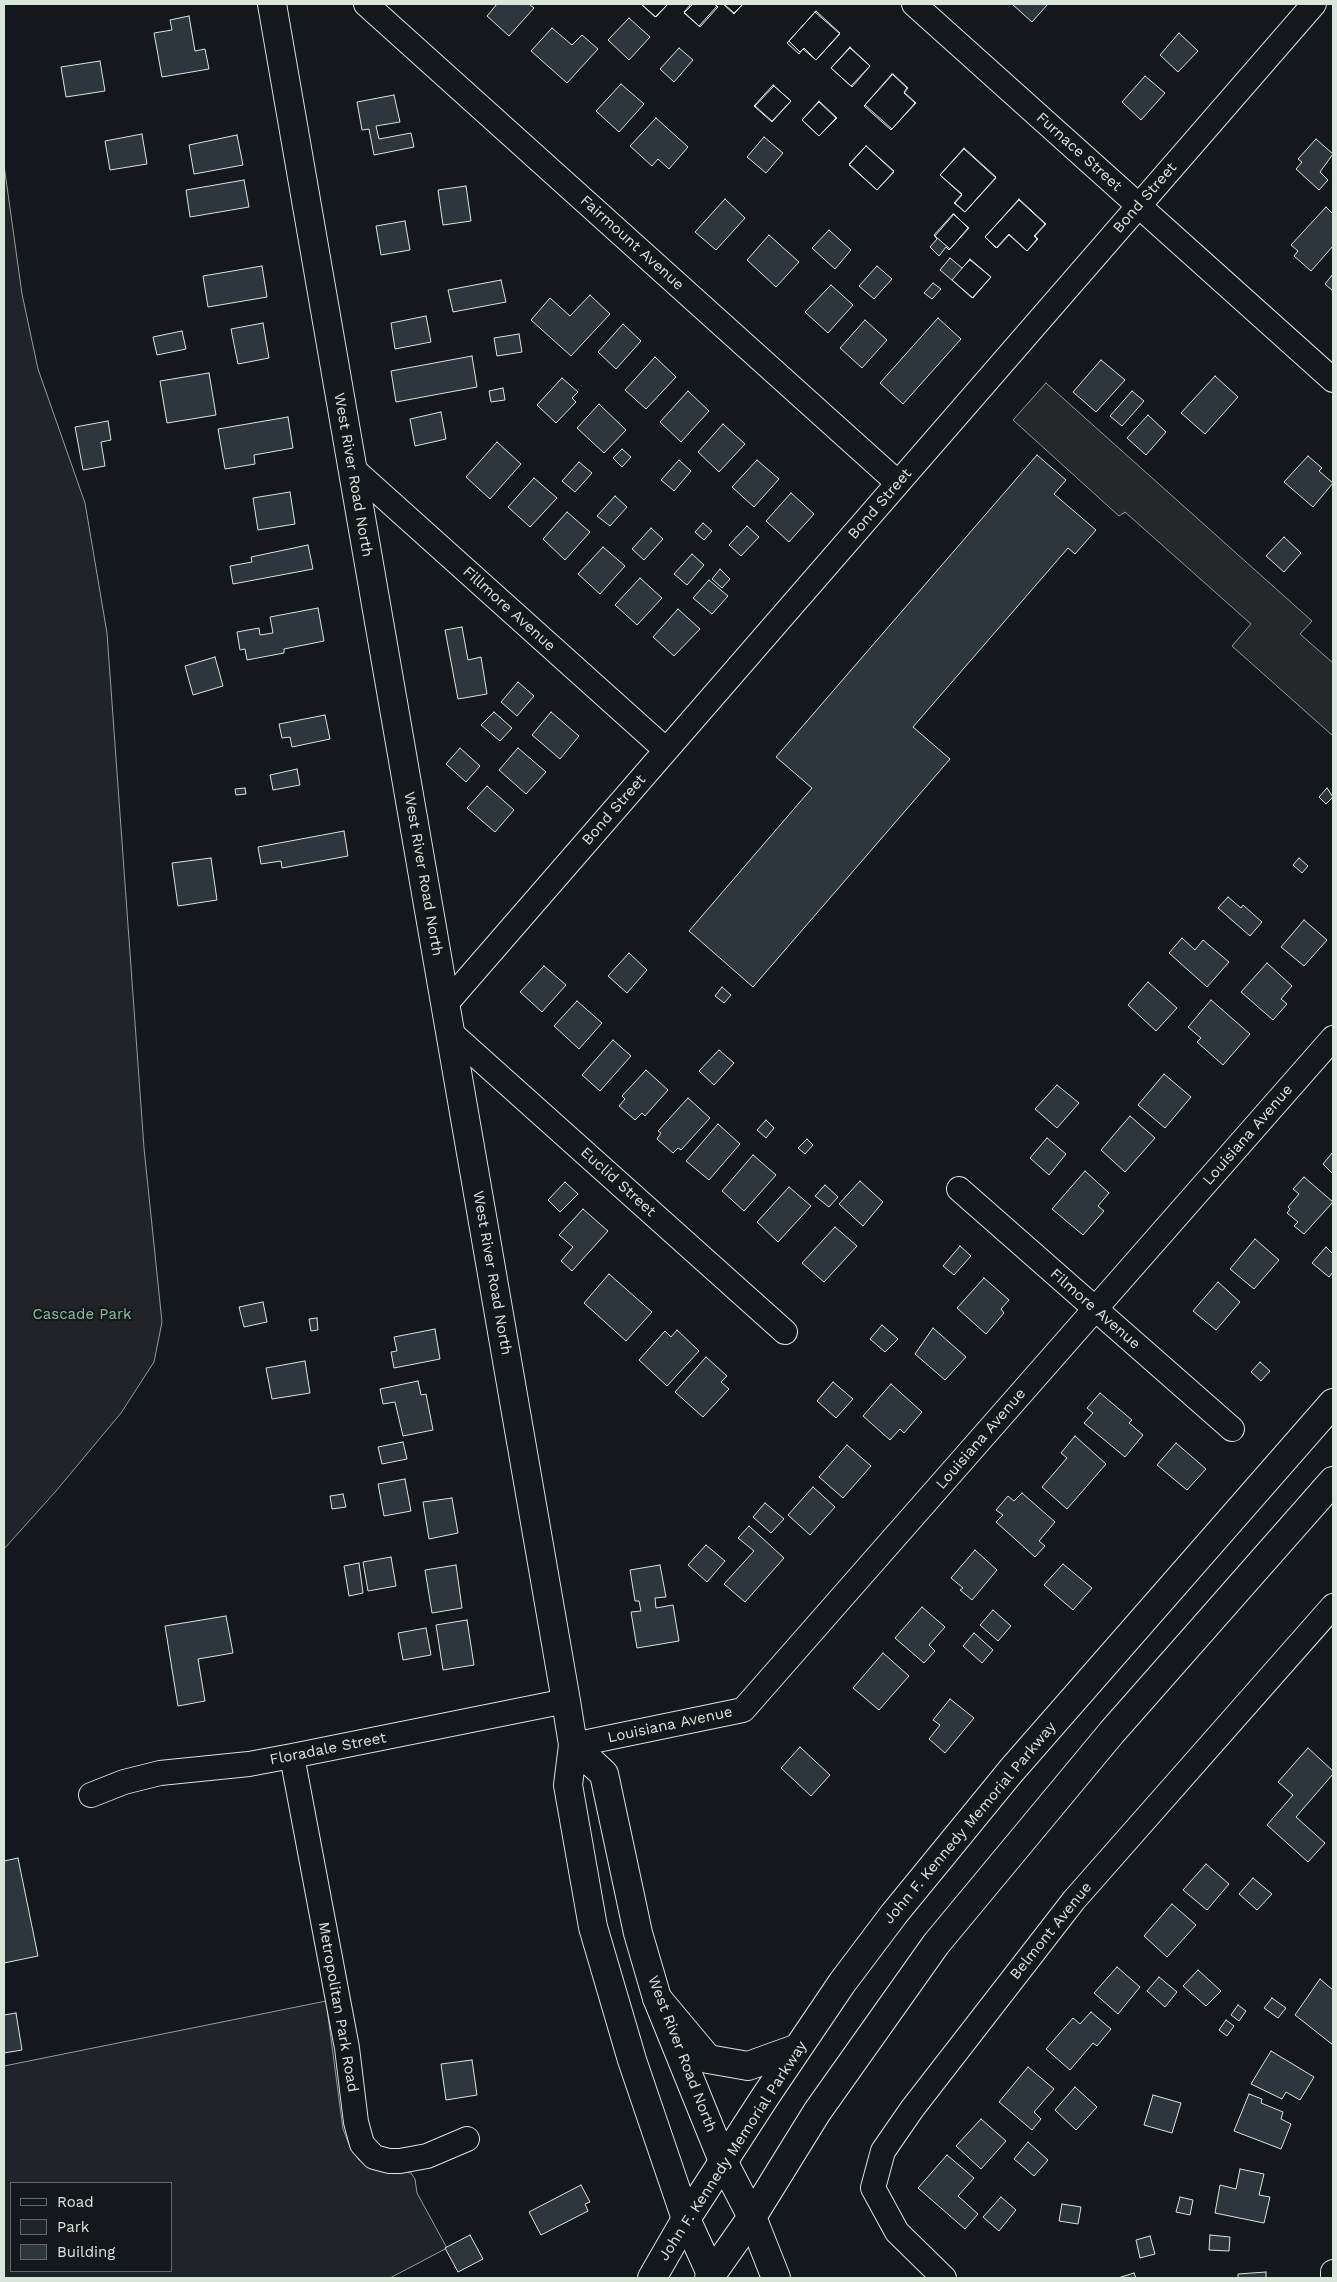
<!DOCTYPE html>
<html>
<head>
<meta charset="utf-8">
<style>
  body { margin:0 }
  #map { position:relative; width:1337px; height:2282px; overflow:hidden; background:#14181c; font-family:"Work Sans",sans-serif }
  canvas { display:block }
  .frame { position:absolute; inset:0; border:5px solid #d8e6dc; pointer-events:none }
  .legend { position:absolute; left:10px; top:2182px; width:162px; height:90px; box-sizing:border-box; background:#14181c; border:1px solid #626a69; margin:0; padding:6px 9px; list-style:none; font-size:15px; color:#d8e6dc }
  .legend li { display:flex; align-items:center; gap:10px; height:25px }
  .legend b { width:25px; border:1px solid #626a69 }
</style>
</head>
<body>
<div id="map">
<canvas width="1337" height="2282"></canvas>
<div class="frame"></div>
<ul class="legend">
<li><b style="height:6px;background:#14181c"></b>Road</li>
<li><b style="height:14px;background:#202428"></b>Park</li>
<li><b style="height:14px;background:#2c363c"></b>Building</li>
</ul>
</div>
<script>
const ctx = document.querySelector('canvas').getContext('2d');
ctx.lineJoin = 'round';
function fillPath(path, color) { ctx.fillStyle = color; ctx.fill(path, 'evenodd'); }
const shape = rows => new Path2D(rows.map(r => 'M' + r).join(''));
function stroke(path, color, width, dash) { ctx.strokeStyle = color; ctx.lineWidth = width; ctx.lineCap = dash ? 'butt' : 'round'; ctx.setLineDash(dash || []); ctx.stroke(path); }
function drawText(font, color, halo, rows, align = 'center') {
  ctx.font = font + ' "Work Sans",sans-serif'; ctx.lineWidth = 4; ctx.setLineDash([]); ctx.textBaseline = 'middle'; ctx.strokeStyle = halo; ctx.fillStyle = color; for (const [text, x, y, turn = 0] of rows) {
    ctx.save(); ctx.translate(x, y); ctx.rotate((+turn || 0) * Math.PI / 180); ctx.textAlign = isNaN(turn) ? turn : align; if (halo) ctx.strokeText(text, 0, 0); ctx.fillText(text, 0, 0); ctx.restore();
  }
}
const green = shape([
  [4,165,22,294,38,369,85,503,107,633,144,1148,162,1322,154,1362,121,1413,56,1491,4,1549,4,165],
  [326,2001,343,2129,350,2147,359,2160,371,2166,411,2173,415,2179,417,2193,447,2248,390,2278,4,2278,4,2066,326,2001],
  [11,2183,171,2183,171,2271,11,2271,11,2183]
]);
fillPath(green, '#202428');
stroke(green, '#939e99', 1);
const parking = shape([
  [1046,383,1312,621,1300,634,1333,663,1333,736,1232,646,1251,624,1125,512,1119,516,1013,420,1046,383]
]);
fillPath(parking, '#24282b');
stroke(parking, '#939e99', 1);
const building = shape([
  [497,4,529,4,534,8,509,36,487,16,497,4],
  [641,4,668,4,656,17,641,4],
  [641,4,668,4,655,17,641,4],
  [691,4,715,4,718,7,700,27,684,12,691,4],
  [693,4,714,4,717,6,699,26,684,13,693,4],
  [723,4,743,4,734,14,723,4],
  [724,4,743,4,734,13,724,4],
  [1012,4,1048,4,1032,22,1012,4],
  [816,11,840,33,816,60,803,49,799,54,787,43,816,11],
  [815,12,840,34,816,60,804,48,800,52,789,41,815,12],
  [189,16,195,51,205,49,209,69,162,77,154,33,172,30,170,20,189,16],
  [629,18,650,37,629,60,608,40,629,18],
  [552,28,572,45,582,35,598,49,567,83,531,51,552,28],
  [1179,33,1198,51,1178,72,1160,55,1179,33],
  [850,47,870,66,852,87,831,68,850,47],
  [679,48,693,60,674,82,660,69,679,48],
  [850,48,870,66,851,86,831,68,850,48],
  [100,61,105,91,66,97,61,67,100,61],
  [892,74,907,88,904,92,916,103,891,130,864,106,892,74],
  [893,74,908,88,904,93,915,103,892,129,865,105,893,74],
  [1145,76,1165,93,1141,120,1122,102,1145,76],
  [621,84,644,104,619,132,596,111,621,84],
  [773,85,791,101,772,122,754,106,773,85],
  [774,86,791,101,772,121,755,106,774,86],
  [394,95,400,122,376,126,379,139,411,133,414,147,374,155,369,129,362,130,357,102,394,95],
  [819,101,837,118,819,136,802,120,819,101],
  [819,102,836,118,819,136,802,120,819,102],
  [656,118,688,147,669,169,658,159,652,166,630,146,656,118],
  [142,134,147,164,110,170,105,141,142,134],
  [237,135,243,165,194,174,189,145,237,135],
  [764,137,783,153,766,173,747,157,764,137],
  [1316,139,1333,154,1320,172,1328,180,1319,190,1296,169,1302,162,1298,159,1316,139],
  [866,146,894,171,877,190,849,165,866,146],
  [866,146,894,172,877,190,849,164,866,146],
  [964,148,996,177,965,212,955,203,962,195,940,175,964,148],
  [964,149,996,178,965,212,954,203,962,194,940,175,964,149],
  [244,180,249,207,190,217,186,190,244,180],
  [466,186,471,221,443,225,438,190,466,186],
  [725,199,745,218,716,250,695,232,725,199],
  [1019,199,1046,224,1035,236,1038,239,1027,251,1009,234,996,248,985,237,1019,199],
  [1019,200,1045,224,1034,236,1037,239,1027,251,1009,235,997,248,985,237,1019,200],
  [1326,207,1333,214,1333,246,1311,271,1294,256,1298,251,1291,245,1326,207],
  [953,214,969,228,949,250,946,247,939,256,930,247,937,239,934,235,953,214],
  [954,214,968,228,950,249,935,236,954,214],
  [405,221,410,250,381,255,376,226,405,221],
  [829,230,851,250,835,269,812,248,829,230],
  [769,235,799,262,776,287,747,260,769,235],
  [950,258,962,268,970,260,991,277,973,298,940,270,950,258],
  [970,259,991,277,972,298,952,280,970,259],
  [262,266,267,297,208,307,203,276,262,266],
  [877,266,892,279,874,299,859,286,877,266],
  [1333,274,1333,291,1325,284,1333,274],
  [501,280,506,302,453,312,448,290,501,280],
  [933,283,941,289,932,299,924,293,933,283],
  [831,285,853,305,828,333,805,312,831,285],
  [590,295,610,314,571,356,531,320,550,298,570,316,590,295],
  [426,316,431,342,395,349,391,323,426,316],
  [938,318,961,339,903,404,880,383,938,318],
  [865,320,887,340,862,368,840,348,865,320],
  [263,323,269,358,238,364,231,329,263,323],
  [623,324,641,341,616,369,598,352,623,324],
  [182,331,186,349,157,355,153,337,182,331],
  [519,334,522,352,497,356,494,338,519,334],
  [472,356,477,387,396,402,391,371,472,356],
  [655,357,676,377,646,409,625,390,655,357],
  [1101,360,1125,380,1096,412,1073,392,1101,360],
  [209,373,216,415,167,423,160,381,209,373],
  [1215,376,1238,397,1205,434,1181,413,1215,376],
  [562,378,578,392,572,398,576,402,556,423,537,405,562,378],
  [503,388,505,400,491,402,489,391,503,388],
  [688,391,709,411,681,442,660,422,688,391],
  [1132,391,1144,401,1122,426,1110,416,1132,391],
  [599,404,626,430,604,453,577,428,599,404],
  [441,412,446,439,415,446,410,419,441,412],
  [1148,415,1166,432,1146,455,1127,438,1148,415],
  [288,417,293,448,254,455,255,464,225,469,218,429,288,417],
  [108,421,111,440,101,442,105,466,83,470,75,427,108,421],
  [723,424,745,444,719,472,698,452,723,424],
  [497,442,521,464,490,499,466,477,497,442],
  [622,449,631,457,622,467,613,458,622,449],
  [1037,455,1066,480,1054,494,1096,530,1075,554,1068,548,913,727,950,759,753,987,689,931,812,788,776,757,1037,455],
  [1308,456,1322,468,1319,471,1333,483,1313,507,1284,482,1308,456],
  [679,460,691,471,674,491,661,480,679,460],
  [757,460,779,479,754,507,732,487,757,460],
  [579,462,592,473,575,492,562,481,579,462],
  [534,478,557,498,530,527,508,507,534,478],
  [290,492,295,524,258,530,253,498,290,492],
  [791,493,814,514,789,542,766,521,791,493],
  [615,496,627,507,610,526,597,516,615,496],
  [567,512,590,532,565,560,543,539,567,512],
  [703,523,712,531,704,540,695,532,703,523],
  [747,526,759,537,741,556,729,545,747,526],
  [651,528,663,539,644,560,632,549,651,528],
  [1284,537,1301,553,1284,572,1266,556,1284,537],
  [308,545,313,569,233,584,230,566,252,562,251,557,308,545],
  [603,547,625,566,600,594,578,574,603,547],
  [692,554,704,565,687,585,674,574,692,554],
  [720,569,730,579,722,588,712,579,720,569],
  [640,578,662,598,637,625,615,605,640,578],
  [709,580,728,596,712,614,693,598,709,580],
  [318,608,324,641,284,649,284,653,247,660,245,649,240,650,237,632,259,628,260,635,273,633,270,617,318,608],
  [678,609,700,629,674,656,653,637,678,609],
  [462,627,468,660,481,657,487,694,458,699,445,630,462,627],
  [215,657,223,686,193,695,185,666,215,657],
  [518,682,534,696,517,716,501,702,518,682],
  [494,712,512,728,500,741,481,725,494,712],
  [551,712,579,736,560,759,532,735,551,712],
  [325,715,330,739,292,747,290,737,282,738,279,724,325,715],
  [460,748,480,766,466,782,446,764,460,748],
  [518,748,546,772,526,794,499,770,518,748],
  [297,769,300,785,273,790,270,775,297,769],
  [487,786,514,810,495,832,467,808,487,786],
  [245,788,246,794,236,795,235,789,245,788],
  [1327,788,1333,797,1326,804,1319,797,1327,788],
  [344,831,348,856,282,868,281,861,261,864,258,847,344,831],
  [211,858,217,900,178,906,172,863,211,858],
  [1299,858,1308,866,1302,873,1293,865,1299,858],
  [1228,897,1241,908,1243,905,1262,922,1250,936,1218,908,1228,897],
  [1304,920,1327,940,1304,966,1281,947,1304,920],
  [1182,938,1195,950,1203,940,1229,962,1207,987,1169,953,1182,938],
  [629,953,647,970,627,993,608,976,629,953],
  [1267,963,1292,986,1281,999,1287,1004,1273,1020,1241,992,1267,963],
  [544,966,566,985,542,1012,520,992,544,966],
  [1148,982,1177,1008,1156,1031,1128,1005,1148,982],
  [722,987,731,995,724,1003,715,996,722,987],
  [1211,1000,1250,1034,1223,1065,1197,1042,1201,1038,1188,1027,1211,1000],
  [577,1001,602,1023,579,1049,554,1026,577,1001],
  [613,1040,631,1056,600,1091,582,1075,613,1040],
  [719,1050,734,1063,714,1085,699,1071,719,1050],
  [646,1070,668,1090,645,1116,642,1113,635,1120,619,1106,625,1099,622,1096,646,1070],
  [1164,1074,1191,1097,1165,1128,1138,1105,1164,1074],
  [1057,1085,1079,1103,1057,1128,1035,1109,1057,1085],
  [688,1098,710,1118,681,1150,678,1148,673,1153,657,1139,661,1133,658,1131,688,1098],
  [1130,1116,1155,1138,1125,1172,1101,1150,1130,1116],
  [766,1120,774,1128,766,1138,757,1130,766,1120],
  [718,1124,740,1144,709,1180,686,1161,718,1124],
  [1047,1138,1066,1154,1049,1175,1030,1158,1047,1138],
  [807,1139,813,1145,805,1154,798,1148,807,1139],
  [1333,1152,1333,1174,1323,1164,1333,1152],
  [753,1155,776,1175,744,1211,722,1191,753,1155],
  [1085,1171,1109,1193,1098,1206,1104,1211,1083,1235,1052,1209,1085,1171],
  [1304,1177,1333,1202,1304,1234,1294,1226,1298,1222,1287,1213,1290,1209,1288,1207,1299,1194,1293,1189,1304,1177],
  [860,1181,883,1202,863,1226,839,1204,860,1181],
  [565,1182,578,1194,560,1212,548,1200,565,1182],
  [825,1185,838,1197,829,1207,815,1196,825,1185],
  [789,1187,811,1206,778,1242,757,1222,789,1187],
  [583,1209,608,1231,572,1271,561,1261,573,1247,559,1235,583,1209],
  [835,1227,857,1246,824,1282,802,1263,835,1227],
  [1255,1239,1279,1260,1254,1289,1230,1269,1255,1239],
  [960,1246,971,1256,954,1275,943,1266,960,1246],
  [1326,1247,1333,1254,1333,1272,1329,1277,1312,1263,1326,1247],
  [609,1274,652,1312,626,1341,584,1303,609,1274],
  [984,1278,1009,1300,1001,1309,1004,1313,986,1334,957,1308,984,1278],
  [1218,1282,1240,1302,1216,1330,1193,1311,1218,1282],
  [263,1302,267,1322,244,1327,239,1307,263,1302],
  [317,1318,318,1330,311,1331,309,1319,317,1318],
  [882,1325,898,1339,885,1352,870,1339,882,1325],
  [933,1328,966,1357,945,1380,915,1354,933,1328],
  [435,1329,440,1359,394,1368,391,1352,397,1351,394,1337,435,1329],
  [677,1330,699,1351,667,1386,639,1360,665,1331,671,1337,677,1330],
  [706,1357,727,1376,721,1382,729,1389,703,1417,675,1392,706,1357],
  [305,1361,310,1393,272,1399,266,1368,305,1361],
  [1260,1362,1270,1371,1261,1381,1251,1372,1260,1362],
  [418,1381,421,1395,426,1394,433,1430,403,1436,395,1402,383,1404,380,1389,418,1381],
  [833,1382,853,1399,836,1418,817,1401,833,1382],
  [891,1384,922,1412,904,1433,900,1429,890,1440,863,1416,891,1384],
  [1100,1393,1132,1420,1129,1423,1143,1435,1125,1457,1084,1423,1093,1413,1087,1408,1100,1393],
  [1075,1436,1106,1464,1067,1509,1042,1487,1067,1458,1061,1453,1075,1436],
  [403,1442,407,1459,382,1464,378,1447,403,1442],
  [1176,1443,1206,1469,1187,1490,1157,1465,1176,1443],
  [847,1445,871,1466,843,1498,819,1477,847,1445],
  [405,1479,411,1511,384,1516,378,1484,405,1479],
  [813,1487,835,1507,810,1535,788,1515,813,1487],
  [1022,1493,1055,1522,1039,1541,1045,1546,1035,1557,996,1522,1003,1515,996,1510,1008,1496,1014,1501,1022,1493],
  [343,1494,346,1507,332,1509,330,1496,343,1494],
  [452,1498,458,1533,429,1539,423,1502,452,1498],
  [765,1503,784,1519,771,1533,753,1517,765,1503],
  [749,1526,784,1558,745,1602,724,1584,754,1551,738,1538,749,1526],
  [706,1545,725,1561,707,1582,688,1565,706,1545],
  [975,1550,997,1570,972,1600,960,1590,963,1588,951,1578,975,1550],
  [391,1557,396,1586,368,1591,363,1562,391,1557],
  [359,1563,363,1593,349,1596,344,1566,359,1563],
  [1063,1564,1092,1588,1073,1610,1044,1585,1063,1564],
  [456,1565,462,1608,432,1613,425,1570,456,1565],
  [660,1565,666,1597,655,1598,656,1608,673,1605,679,1641,637,1648,631,1612,641,1611,639,1601,635,1601,630,1570,660,1565],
  [922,1607,945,1627,929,1645,935,1651,924,1663,895,1638,922,1607],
  [993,1610,1011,1626,998,1641,980,1625,993,1610],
  [226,1616,233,1653,198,1659,205,1701,178,1706,165,1626,226,1616],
  [467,1620,474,1665,443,1670,436,1625,467,1620],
  [426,1628,431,1655,403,1660,398,1633,426,1628],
  [974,1633,993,1650,982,1663,963,1646,974,1633],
  [883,1653,909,1676,879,1710,853,1688,883,1653],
  [950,1699,974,1718,945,1753,929,1739,940,1725,933,1720,950,1699],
  [800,1747,830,1775,811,1796,781,1768,800,1747],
  [1308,1748,1333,1771,1333,1774,1296,1817,1325,1843,1308,1862,1267,1825,1293,1795,1278,1782,1308,1748],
  [18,1858,38,1956,4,1963,4,1861,18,1858],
  [1206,1864,1229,1884,1207,1910,1183,1890,1206,1864],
  [1253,1878,1272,1894,1257,1910,1239,1894,1253,1878],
  [1172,1904,1196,1925,1167,1957,1144,1936,1172,1904],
  [1117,1967,1140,1987,1118,2014,1094,1993,1117,1967],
  [1198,1970,1221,1991,1206,2006,1183,1986,1198,1970],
  [1159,1977,1177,1992,1165,2007,1147,1991,1159,1977],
  [1320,1979,1333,1990,1333,2045,1295,2015,1320,1979],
  [1272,1998,1286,2008,1278,2018,1264,2008,1272,1998],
  [1238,2005,1246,2011,1239,2021,1231,2015,1238,2005],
  [1091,2012,1111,2029,1097,2046,1093,2043,1070,2070,1046,2049,1073,2018,1080,2024,1091,2012],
  [16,2013,22,2050,4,2053,4,2015,16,2013],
  [1226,2020,1234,2026,1227,2036,1219,2030,1226,2020],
  [1271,2051,1314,2077,1300,2100,1286,2092,1282,2099,1251,2084,1271,2051],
  [472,2060,477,2095,446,2100,441,2064,472,2060],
  [1028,2067,1054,2089,1034,2112,1041,2119,1032,2130,999,2102,1028,2067],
  [1075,2087,1097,2107,1076,2130,1055,2110,1075,2087],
  [1249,2094,1262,2099,1261,2103,1283,2112,1281,2119,1291,2124,1281,2149,1234,2131,1249,2094],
  [1153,2095,1181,2103,1172,2133,1144,2125,1153,2095],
  [981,2119,1006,2141,981,2169,956,2146,981,2119],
  [1028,2142,1048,2160,1034,2176,1014,2159,1028,2142],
  [947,2155,974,2178,958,2196,978,2214,965,2229,918,2188,947,2155],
  [1240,2169,1264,2174,1259,2195,1270,2197,1264,2223,1215,2213,1220,2185,1236,2189,1240,2169],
  [581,2185,590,2202,585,2204,588,2211,541,2235,529,2212,581,2185],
  [1001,2197,1016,2210,999,2231,983,2217,1001,2197],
  [1180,2197,1193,2200,1190,2215,1176,2212,1180,2197],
  [1062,2204,1081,2207,1078,2224,1059,2221,1062,2204],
  [470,2235,483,2259,458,2272,445,2248,470,2235],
  [1210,2235,1230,2237,1229,2251,1209,2250,1210,2235],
  [1150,2236,1155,2254,1140,2258,1136,2240,1150,2236],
  [1266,2272,1266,2278,1238,2278,1238,2274,1266,2272],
  [1134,2273,1136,2278,1118,2278,1134,2273]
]);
fillPath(building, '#2c363c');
stroke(building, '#d8e6dc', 1);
const street = shape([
  [366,4,898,483],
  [914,4,1333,380],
  [352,468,666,750],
  [445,1005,1314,4],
  [450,1032,785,1332],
  [959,1189,1232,1429],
  [573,1745,743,1710,1333,1038],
  [292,1756,347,2048,356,2122,362,2144,374,2157,389,2161,400,2161,427,2156,467,2139],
  [91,1795,124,1782,160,1773,249,1764,292,1756,566,1701],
  [1333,2272,1333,2275],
  [944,2278,897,2232,873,2188,883,2151,912,2109,1074,1900,1333,1606]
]);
const secondary = shape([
  [272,4,566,1701,573,1745,568,1785,593,1927,632,2060,686,2219,713,2278],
  [573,1745,604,1774,638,1933,657,1998,723,2161,752,2217,776,2278]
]);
const highway = shape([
  [657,1998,708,2059,748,2066,798,2048],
  [652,2278,686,2219,765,2097,842,1983,894,1914,1011,1771,1333,1403],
  [709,2278,752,2217,817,2112,936,1944,1112,1732,1333,1481]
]);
stroke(street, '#d8e6dc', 26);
stroke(secondary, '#d8e6dc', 30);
stroke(highway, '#d8e6dc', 30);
stroke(street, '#14181c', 24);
stroke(secondary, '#14181c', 28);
stroke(highway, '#14181c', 28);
drawText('15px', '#d8e6dc', '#14181c', [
  ["Furnace Street",1079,152,42],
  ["Bond Street",1145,198,-49],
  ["Fairmount Avenue",632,243,42],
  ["West River Road North",353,475,80],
  ["Bond Street",880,504,-49],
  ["Fillmore Avenue",509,609,42],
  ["Bond Street",614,810,-49],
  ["West River Road North",423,874,80],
  ["Louisiana Avenue",1248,1135,-49],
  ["Euclid Street",618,1182,42],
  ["West River Road North",492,1273,80],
  ["Filmore Avenue",1095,1309,41],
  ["Louisiana Avenue",981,1439,-49],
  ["Louisiana Avenue",670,1725,-12],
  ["Floradale Street",328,1749,-11],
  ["John F. Kennedy Memorial Parkway",970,1823,-50],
  ["Belmont Avenue",1051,1931,-51],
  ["Metropolitan Park Road",338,2007,80],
  ["West River Road North",682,2054,69],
  ["John F. Kennedy Memorial Parkway",733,2151,-57]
]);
drawText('15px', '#8ac095', '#14181c', [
  ["Cascade Park",82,1315]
]);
</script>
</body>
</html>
